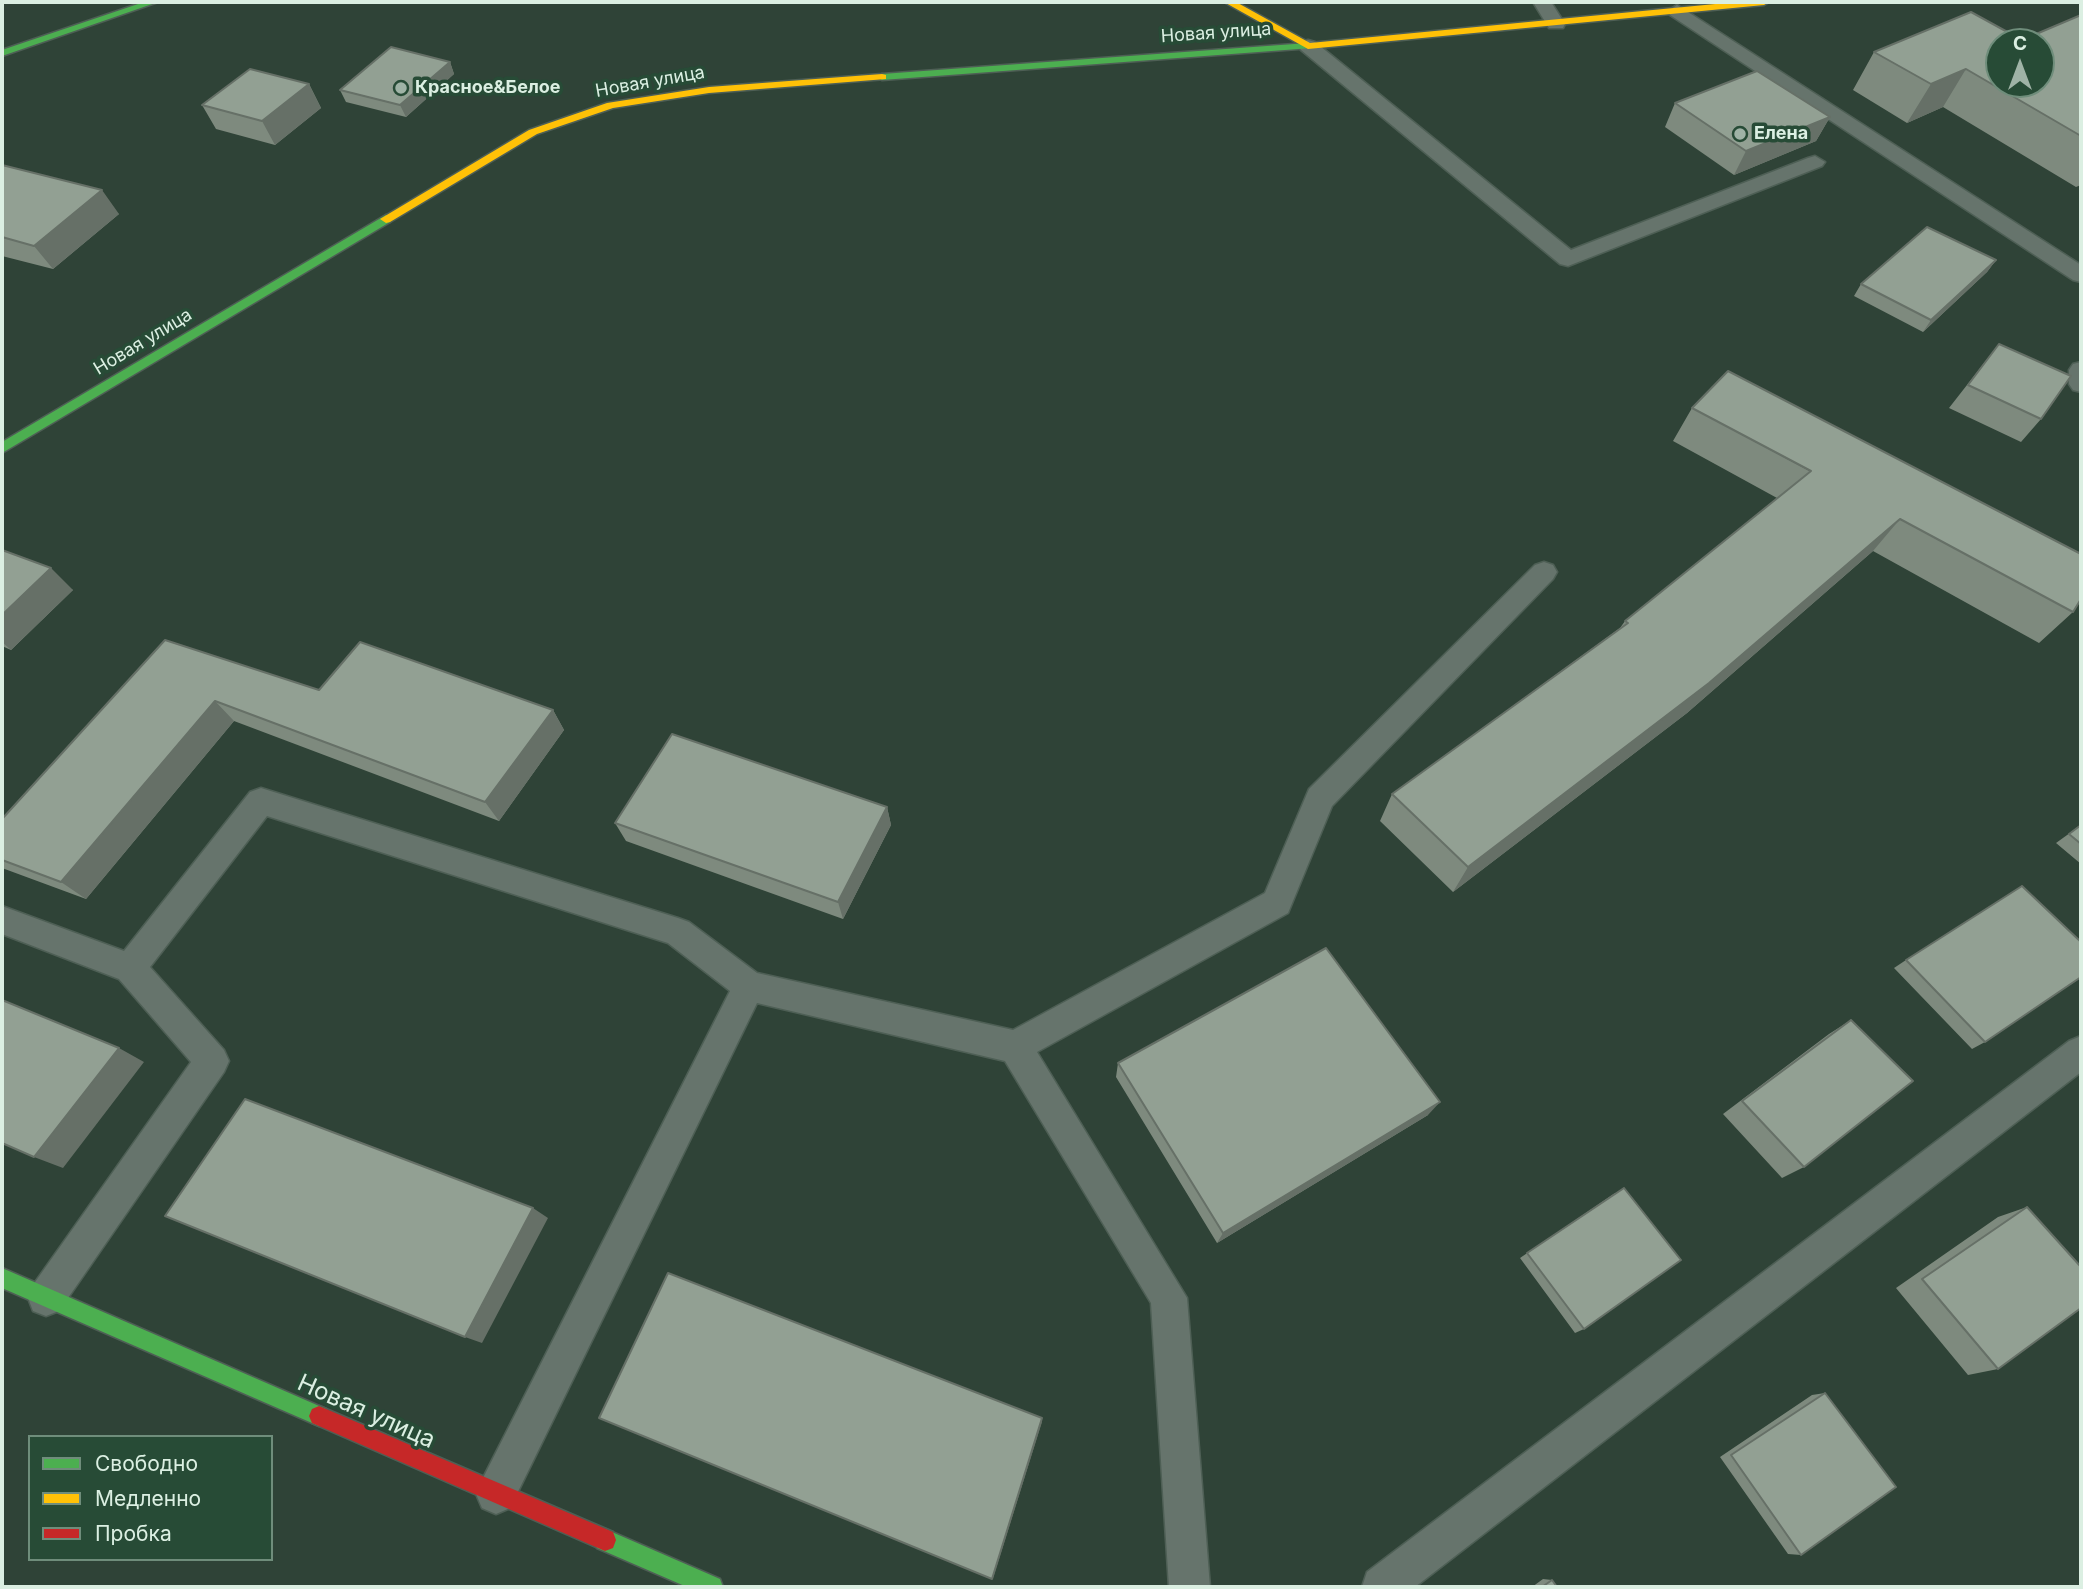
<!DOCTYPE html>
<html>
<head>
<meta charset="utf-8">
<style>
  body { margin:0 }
  #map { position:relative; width:2083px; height:1589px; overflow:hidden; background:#2f4337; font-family:Inter,sans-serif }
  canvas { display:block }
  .frame { position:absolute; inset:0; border:4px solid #dbefe2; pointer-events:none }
  .legend { position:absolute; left:28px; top:1435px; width:245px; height:126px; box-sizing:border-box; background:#274b36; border:2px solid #6f8d7b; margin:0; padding:9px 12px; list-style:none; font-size:21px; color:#dbefe2 }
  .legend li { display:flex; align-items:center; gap:14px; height:35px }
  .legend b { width:35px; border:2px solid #6f8d7b }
  .north { position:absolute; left:1985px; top:28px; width:70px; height:70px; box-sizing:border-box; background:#274b36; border:2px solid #6f8d7b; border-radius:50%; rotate:0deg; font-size:19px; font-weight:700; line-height:28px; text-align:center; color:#dbefe2 }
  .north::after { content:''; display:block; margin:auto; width:24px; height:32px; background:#9fb3a6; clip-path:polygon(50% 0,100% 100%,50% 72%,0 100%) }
</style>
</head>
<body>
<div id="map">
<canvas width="2083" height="1589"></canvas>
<div class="frame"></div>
<ul class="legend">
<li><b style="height:9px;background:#4caf50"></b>Свободно</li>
<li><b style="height:9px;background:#ffc107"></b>Медленно</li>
<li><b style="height:9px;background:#c62828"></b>Пробка</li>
</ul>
<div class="north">С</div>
</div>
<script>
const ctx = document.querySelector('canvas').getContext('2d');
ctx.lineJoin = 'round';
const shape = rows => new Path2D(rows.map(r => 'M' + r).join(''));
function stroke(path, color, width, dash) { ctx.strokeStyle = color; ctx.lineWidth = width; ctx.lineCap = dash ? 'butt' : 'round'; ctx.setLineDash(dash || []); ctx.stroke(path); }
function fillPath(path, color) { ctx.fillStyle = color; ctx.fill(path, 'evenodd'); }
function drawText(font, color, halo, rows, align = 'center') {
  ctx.font = font + ' Inter,sans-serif'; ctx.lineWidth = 7; ctx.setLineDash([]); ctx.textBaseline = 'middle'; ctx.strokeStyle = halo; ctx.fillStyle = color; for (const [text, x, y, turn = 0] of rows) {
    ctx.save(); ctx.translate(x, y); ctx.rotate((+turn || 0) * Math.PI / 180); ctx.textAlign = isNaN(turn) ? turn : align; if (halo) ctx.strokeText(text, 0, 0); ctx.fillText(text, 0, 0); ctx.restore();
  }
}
const lane = shape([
  [1533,2,1551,2,1565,24,1563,28,1549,28,1533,2],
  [1677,5,2081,265,2081,282,2073,280,1670,15,1668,11,1677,5],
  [1308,40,1315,42,1571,250,1808,158,1815,156,1825,162,1822,166,1568,266,1560,264,1301,50,1298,46,1301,42,1308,40],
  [2081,362,2081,392,2073,390,2069,384,2069,370,2073,364,2081,362],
  [1544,562,1553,565,1557,572,1553,579,1332,806,1288,913,1037,1052,1187,1298,1210,1587,1169,1587,1151,1303,1005,1061,757,1003,510,1508,496,1514,482,1508,476,1494,482,1480,730,991,668,943,267,816,150,967,224,1050,229,1061,224,1072,59,1311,46,1316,33,1311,28,1298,33,1285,191,1062,119,979,2,934,2,906,124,951,250,792,261,788,678,918,689,922,757,973,1013,1030,1265,893,1309,789,1535,565,1544,562],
  [2081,1036,2081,1072,1415,1587,1362,1587,1367,1572,2069,1041,2081,1036]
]);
const fast = shape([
  [144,2,158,2,2,56,2,50,144,2],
  [1308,43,1312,44,1312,48,882,80,877,77,882,74,1308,43],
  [386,215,392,219,390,222,2,453,2,442,386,215],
  [2,1268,326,1409,329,1416,326,1423,319,1426,312,1423,2,1288,2,1268],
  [605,1529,720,1579,723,1587,687,1587,597,1548,594,1540,597,1532,605,1529]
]);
const slow = shape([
  [1224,2,1236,2,1310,43,1736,2,1769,2,1764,5,1308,49,1224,2],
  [882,74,886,75,886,79,709,93,613,108,537,134,390,222,386,223,380,219,529,130,607,103,709,87,882,74]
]);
const jam = shape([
  [319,1406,613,1532,616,1540,613,1548,605,1551,312,1423,309,1416,312,1409,319,1406]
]);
stroke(lane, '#4e5f55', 3);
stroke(fast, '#4e5f55', 3);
stroke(slow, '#4e5f55', 3);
stroke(jam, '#4e5f55', 3);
fillPath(lane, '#66746c');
fillPath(fast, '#4caf50');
fillPath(slow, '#ffc107');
fillPath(jam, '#c62828');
fillPath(shape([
  [2081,15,2081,185,2076,187,1943,107,1907,123,1853,90,1874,52,2022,40],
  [450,62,454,74,406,117,346,102,340,90],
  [309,84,321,108,275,145,216,129,202,105],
  [1675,103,1830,117,1816,141,1734,175,1665,127],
  [2,165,119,214,53,269,2,256],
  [1996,260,1987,272,1923,332,1854,296,1861,284],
  [1999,344,2041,419,2021,442,1949,408],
  [1692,408,2073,612,2039,643,1873,551,1687,713,1453,892,1380,821,1392,794,1620,628,1625,621,1777,498,1673,441],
  [2,550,73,590,11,650,2,646],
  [165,640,319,690,553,710,564,730,499,821,234,721,86,899,2,868,2,819],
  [887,807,891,825,843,919,626,841,615,823],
  [2081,825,2081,864,2056,843],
  [1906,960,1985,1042,1972,1049,1894,968],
  [1851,1020,1804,1167,1782,1178,1723,1114,1829,1034],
  [1118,1063,1428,1115,1217,1243,1116,1077],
  [1615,1193,1584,1329,1575,1333,1520,1258],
  [2027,1207,1998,1369,1968,1375,1896,1288,1998,1217],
  [1825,1393,1801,1555,1788,1554,1720,1457,1812,1395],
  [1543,1579,1552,1580,1557,1587,1532,1587]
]), '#7e8a7e');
fillPath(shape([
  [450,62,454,74,406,117,400,105],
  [1966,69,1943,107,1907,123,1931,84],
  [309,84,321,108,275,145,262,121],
  [1830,117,1816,141,1734,175,1746,151],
  [102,190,119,214,53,269,34,246],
  [1996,260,1987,272,1923,332,1931,320],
  [1900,519,1873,551,1687,713,1453,892,1468,867],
  [51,568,73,590,11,650,2,642,2,615],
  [215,701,234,721,86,899,61,882],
  [553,710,564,730,499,821,485,802],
  [887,807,891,825,843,919,838,902],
  [119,1048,144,1062,63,1168,34,1157],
  [1440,1102,1428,1115,1217,1243,1223,1233],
  [533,1208,548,1218,482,1343,465,1337],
  [1042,1418,1042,1422,993,1578,992,1579]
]), '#667067');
const building = shape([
  [1971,12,2022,40,2081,15,2081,136,1966,69,1931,84,1874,52,1971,12],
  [1999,42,2041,42,2041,84,1999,84,1999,42],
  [391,47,450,62,400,105,340,90,391,47],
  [250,69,309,84,262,121,202,105,250,69],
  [1757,71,1830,117,1746,151,1675,103,1757,71],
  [2,165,102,190,34,246,2,237,2,165],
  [1927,227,1996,260,1931,320,1861,284,1927,227],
  [1999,344,2071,376,2041,419,1968,385,1999,344],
  [1728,371,2081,554,2081,599,2073,612,1900,519,1709,683,1468,867,1392,794,1628,623,1625,621,1811,471,1692,408,1728,371],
  [2,550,51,568,2,615,2,550],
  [165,640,319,690,360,642,553,710,485,802,215,701,61,882,2,860,2,819,165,640],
  [672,734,887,807,838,902,615,823,672,734],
  [2081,825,2081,844,2069,834,2081,825],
  [2022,886,2081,942,2081,977,1985,1042,1906,960,2022,886],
  [1326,948,1440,1102,1223,1233,1118,1063,1326,948],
  [2,1000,119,1048,34,1157,2,1143,2,1000],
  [1851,1020,1913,1081,1804,1167,1742,1101,1851,1020],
  [245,1099,533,1208,465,1337,165,1216,245,1099],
  [1624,1188,1681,1260,1584,1329,1527,1253,1624,1188],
  [2027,1207,2081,1267,2081,1308,1998,1369,1922,1279,2027,1207],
  [668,1273,1042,1418,992,1579,599,1418,668,1273],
  [1825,1393,1896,1487,1801,1555,1731,1455,1825,1393],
  [1552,1580,1557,1587,1542,1587,1552,1580]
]);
fillPath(building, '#92a093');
stroke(building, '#667067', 2);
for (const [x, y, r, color] of [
  [401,88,7,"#9fb3a6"],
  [1740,134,7,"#9fb3a6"]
]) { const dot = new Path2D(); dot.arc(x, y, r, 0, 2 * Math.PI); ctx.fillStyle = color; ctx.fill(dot); stroke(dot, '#274b36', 2.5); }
drawText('18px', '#dbefe2', '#274b36', [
  ["Новая улица",1216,33,-4],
  ["Новая улица",650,82,-10],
  ["Новая улица",143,342,-31]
]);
drawText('bold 18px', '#dbefe2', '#274b36', [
  ["Красное&Белое",415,88],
  ["Елена",1754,134]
], 'left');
drawText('24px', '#dbefe2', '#274b36', [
  ["Новая улица",366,1412,24]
]);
</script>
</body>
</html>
